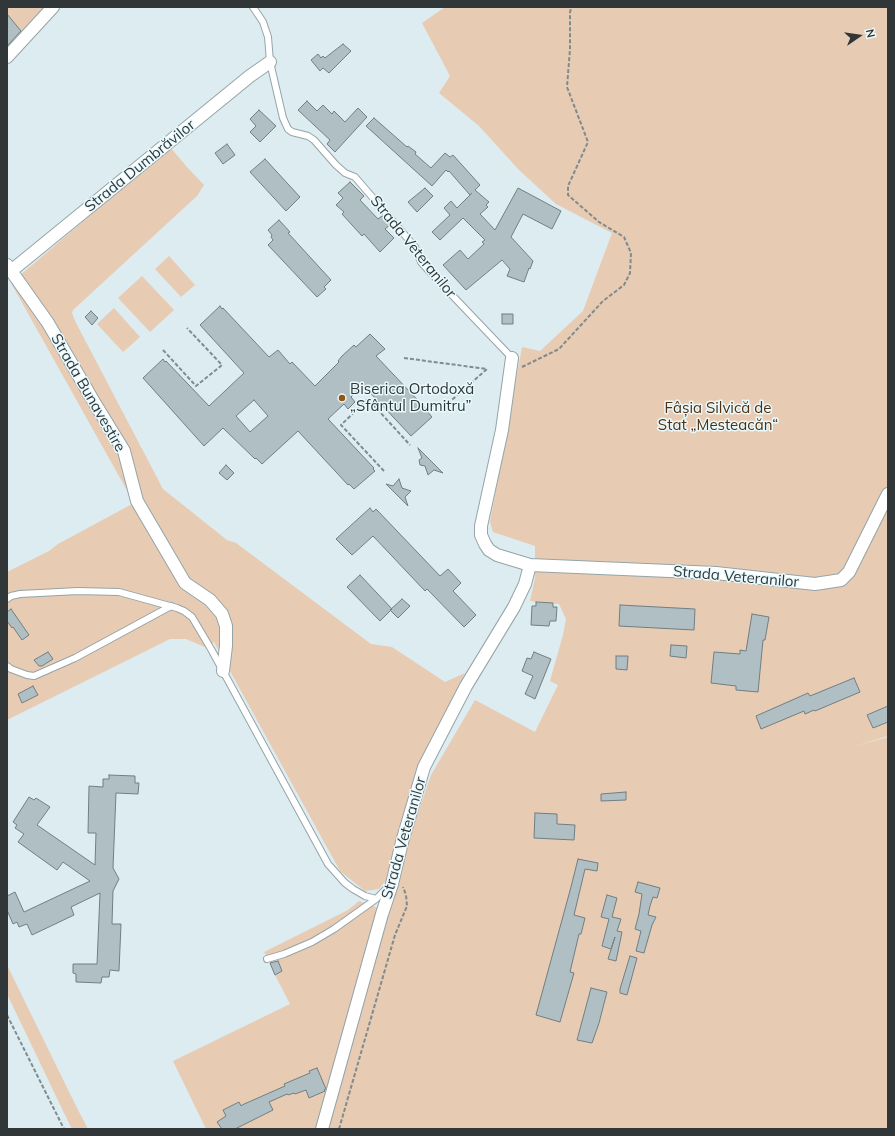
<!DOCTYPE html>
<html>
<head>
<meta charset="utf-8">
<style>
  body { margin:0 }
  #map { position:relative; width:895px; height:1136px; overflow:hidden; background:#dcecf1; font-family:Mulish,sans-serif }
  canvas { display:block }
  .frame { position:absolute; inset:0; border:8px solid #313739; pointer-events:none }
  .north { position:absolute; left:839px; top:16px; width:40px; height:40px; -webkit-text-stroke:3px #e9fafe; paint-order:stroke; rotate:77deg; font-size:11px; font-weight:700; line-height:16px; text-align:center; color:#313739 }
  .north::after { content:''; display:block; margin:auto; width:14px; height:18px; background:#313739; clip-path:polygon(50% 0,100% 100%,50% 72%,0 100%) }
</style>
</head>
<body>
<div id="map">
<canvas width="895" height="1136"></canvas>
<div class="frame"></div>
<div class="north">N</div>
</div>
<script>
const ctx = document.querySelector('canvas').getContext('2d');
ctx.lineJoin = 'round';
function fillPath(path, color) { ctx.fillStyle = color; ctx.fill(path, 'evenodd'); }
const shape = rows => new Path2D(rows.map(r => 'M' + r).join(''));
function stroke(path, color, width, dash) { ctx.strokeStyle = color; ctx.lineWidth = width; ctx.lineCap = dash ? 'butt' : 'round'; ctx.setLineDash(dash || []); ctx.stroke(path); }
function drawText(font, color, halo, rows, align = 'center') {
  ctx.font = font + ' Mulish,sans-serif'; ctx.lineWidth = 3; ctx.setLineDash([]); ctx.textBaseline = 'middle'; ctx.strokeStyle = halo; ctx.fillStyle = color; for (const [text, x, y, turn = 0] of rows) {
    ctx.save(); ctx.translate(x, y); ctx.rotate((+turn || 0) * Math.PI / 180); ctx.textAlign = isNaN(turn) ? turn : align; if (halo) ctx.strokeText(text, 0, 0); ctx.fillText(text, 0, 0); ctx.restore();
  }
}
fillPath(shape([
  [7,7,48,7,7,50],
  [445,7,888,7,888,736,852,747,888,737,888,1129,325,1129,405,850,431,775,475,700,535,732,558,685,550,681,563,635,566,619,559,604,530,601,535,578,535,546,493,532,490,522,522,347,540,351,583,311,612,233,556,204,519,170,479,126,439,93,450,76,422,23],
  [170,147,187,167,204,185,197,196,73,310,72,313,75,321,163,489,227,540,236,543,371,644,392,647,445,682,465,673,419,765,387,879,379,889,365,891,340,871,214,642,207,648,186,639,170,639,7,720,7,572,49,551,58,544,134,503,11,283],
  [169,256,195,285,181,297,155,269],
  [142,276,174,310,150,332,118,298],
  [114,308,140,337,123,352,97,324],
  [359,901,378,908,317,1129,206,1129,173,1061,290,1004,275,975,282,971,277,960,270,963,264,952,348,910],
  [7,965,77,1108,88,1129,72,1129,65,1115,7,994]
]), '#e8cbb3');
const building = shape([
  [7,14,21,31,7,46,7,14],
  [343,44,351,51,329,73,323,68,320,71,311,60,318,54,321,58,323,56,325,58,343,44],
  [307,101,317,111,323,105,332,114,334,111,345,122,358,108,367,117,335,152,327,144,330,140,298,110,307,101],
  [259,110,276,126,260,142,250,132,256,126,250,119,259,110],
  [374,118,407,147,408,146,416,152,415,154,431,168,445,153,450,157,453,155,480,185,475,190,489,202,486,205,488,207,480,214,495,230,518,188,561,211,552,229,523,214,511,237,533,261,530,269,529,268,524,282,507,276,510,269,502,260,466,290,443,265,460,250,468,259,484,244,482,242,485,240,463,218,440,240,432,232,450,215,444,208,451,201,457,208,472,193,470,195,449,171,448,172,446,170,432,186,366,126,374,118],
  [227,144,235,155,223,164,215,153,227,144],
  [265,159,300,197,286,211,250,172,265,159],
  [350,182,364,196,360,200,378,219,382,216,390,225,385,229,394,238,380,252,364,234,362,236,342,214,344,212,336,205,343,198,338,193,350,182],
  [425,188,433,196,417,212,408,202,425,188],
  [279,220,290,232,288,233,331,280,324,287,326,289,317,297,268,245,273,240,271,237,272,235,268,230,279,220],
  [220,306,222,309,223,308,269,357,278,350,290,364,292,362,315,386,339,362,338,361,342,356,354,345,356,347,370,334,385,349,376,356,427,410,426,410,432,417,411,436,363,385,351,397,355,402,348,409,344,404,328,419,374,468,373,469,375,471,354,489,349,484,348,485,298,431,262,464,256,458,255,459,223,428,204,446,143,378,163,359,165,362,166,361,209,406,244,373,200,325,220,306],
  [254,400,268,416,250,432,236,416,254,400],
  [91,311,98,318,92,325,85,317,91,311],
  [502,314,513,314,513,324,502,324,502,314],
  [418,448,443,473,434,470,428,475,425,466,420,465,419,460,422,458,418,448],
  [226,465,234,473,227,480,219,473,226,465],
  [399,479,402,488,411,491,405,497,408,506,386,484,393,486,399,479],
  [370,508,373,512,376,509,440,576,448,569,461,583,453,591,476,615,464,627,427,589,425,591,373,536,352,555,336,539,370,508],
  [360,575,392,609,380,621,347,587,360,575],
  [402,599,410,606,398,618,390,610,402,599],
  [536,602,553,603,553,607,557,607,556,621,550,621,549,626,531,625,532,606,536,606,536,602],
  [620,605,695,609,694,630,619,626,620,605],
  [11,609,29,635,22,640,13,627,12,628,7,621,7,612,11,609],
  [752,614,769,617,765,640,763,640,758,692,736,690,736,686,711,683,714,652,740,654,740,650,746,651,752,614],
  [671,645,687,646,686,658,670,656,671,645],
  [48,652,53,659,42,666,39,666,34,660,48,652],
  [534,652,551,659,535,699,525,694,533,676,522,671,527,658,531,659,534,652],
  [616,656,628,656,627,670,616,669,616,656],
  [854,678,860,692,815,711,814,710,805,714,804,711,761,729,756,716,808,693,810,696,854,678],
  [33,686,38,695,22,703,18,694,33,686],
  [888,706,888,722,873,728,867,715,888,706],
  [109,775,135,776,135,783,139,783,138,794,116,793,113,868,119,879,113,891,112,924,121,924,119,971,110,970,109,977,102,977,101,983,76,982,76,974,73,973,73,964,97,964,100,893,71,907,74,915,32,935,27,924,19,927,17,922,13,924,7,910,7,896,15,892,24,912,90,881,63,862,57,870,18,842,24,834,15,828,17,825,13,822,29,797,34,800,36,798,50,807,37,825,95,865,96,833,88,833,89,786,103,787,103,779,109,779,109,775],
  [626,792,626,800,601,801,601,794,626,792],
  [535,813,557,814,557,824,575,825,574,840,534,838,535,813],
  [578,859,598,863,597,871,585,869,574,915,585,918,581,934,579,934,570,972,574,973,560,1022,536,1015,571,887,578,859],
  [638,882,660,888,657,898,653,897,650,906,648,915,656,917,652,925,644,953,636,951,641,931,635,929,639,914,642,894,635,892,638,882],
  [607,895,617,898,612,917,621,919,617,931,622,932,616,961,608,959,615,937,611,949,602,946,609,919,601,917,607,895],
  [630,956,637,958,627,995,620,993,620,989,630,956],
  [278,961,282,971,275,975,270,963,278,961],
  [591,988,607,992,599,1023,592,1043,577,1040,591,988],
  [317,1068,326,1089,324,1090,325,1091,309,1098,306,1090,295,1094,294,1093,288,1095,287,1094,269,1102,273,1110,235,1129,222,1129,217,1122,226,1116,223,1110,239,1102,241,1106,242,1105,285,1086,284,1084,310,1073,309,1071,317,1068]
]);
fillPath(building, '#afbfc3');
stroke(building, '#707f83', 1);
const service = shape([
  [253,7,263,22,268,37,270,62,283,118,288,129,292,132,308,136,314,140,336,165,345,173,355,177,415,247,421,262,429,271,512,358],
  [7,599,11,596,20,594,78,591,119,592,177,608,184,611,192,617,211,649,328,864,345,883,353,889,365,896,376,899,389,886],
  [7,666,11,669,27,675,34,676,75,658,171,606],
  [267,959,284,954,312,942,334,929,376,899]
]);
const minor = shape([
  [7,57,53,7],
  [7,265,48,323,94,402,124,451,137,501,185,583,210,600,222,614,226,626,226,646,223,671],
  [11,271,250,76,270,62],
  [512,358,502,430,481,526,481,535,485,544,489,550,497,555,530,565,716,573,815,584,841,580,849,572,888,494],
  [322,1129,382,914,392,884,402,842,424,767,466,686,514,607,525,584,530,565]
]);
stroke(service, '#95a4a8', 8);
stroke(minor, '#95a4a8', 14);
stroke(shape([
  [163,350,196,386,222,365,187,328],
  [404,358,487,369,445,406],
  [522,367,559,349,603,301,624,285,630,273,631,253,624,237,599,222,568,195,568,186,588,142,567,87,570,49,570,13,571,7],
  [384,471,341,425,368,399,410,445],
  [7,1015,64,1129],
  [339,1129,395,935,407,906,406,895,403,887]
]), '#808b8e', 2, [4, 2]);
stroke(service, '#fff', 6);
stroke(minor, '#fff', 12);
for (const [x, y, r, color] of [
  [342,398,4,"#925715"]
]) { const dot = new Path2D(); dot.arc(x, y, r, 0, 2 * Math.PI); ctx.fillStyle = color; ctx.fill(dot); stroke(dot, '#e9fafe', 1.5); }
drawText('15px', '#313739', '#e9fafe', [
  ["Strada Dumbrăvilor",140,166,-39],
  ["Strada Veteranilor",413,247,51],
  ["Strada Bunavestire",88,393,60],
  ["Strada Veteranilor",736,577,5],
  ["Strada Veteranilor",404,838,-74]
]);
drawText('15px', '#313739', '#e9fafe', [
  ["Biserica Ortodoxă",350,389],
  ["„Sfântul Dumitru”",350,406]
], 'left');
drawText('15px', '#51300f', '#e9fafe', [
  ["Fâșia Silvică de",718,408],
  ["Stat „Mesteacăn“",718,425]
]);
</script>
</body>
</html>
